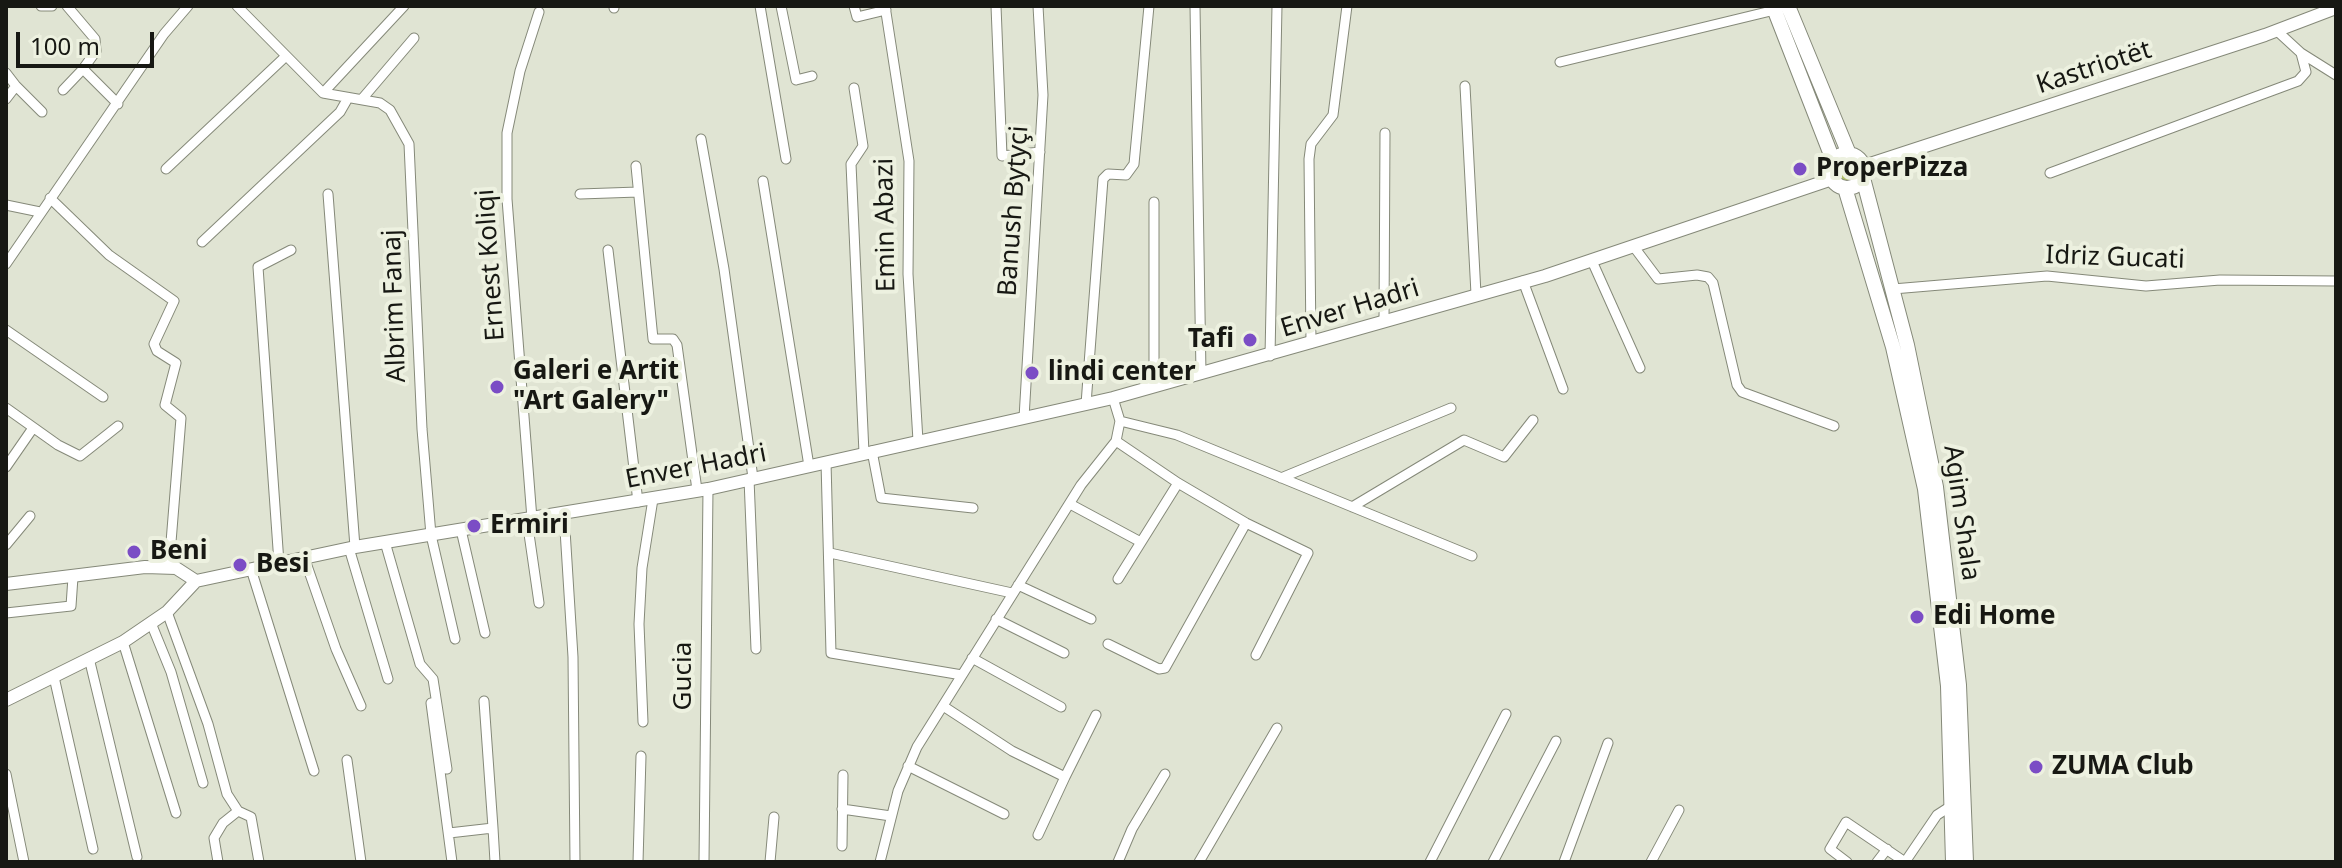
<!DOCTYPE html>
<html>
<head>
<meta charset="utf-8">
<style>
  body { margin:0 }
  #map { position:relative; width:2342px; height:868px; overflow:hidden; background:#e0e4d3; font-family:"Noto Sans",sans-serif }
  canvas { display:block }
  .frame { position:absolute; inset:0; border:8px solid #171813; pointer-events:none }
  .scale { position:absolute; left:16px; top:32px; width:138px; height:36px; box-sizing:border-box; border:4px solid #171813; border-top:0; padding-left:10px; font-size:24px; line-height:28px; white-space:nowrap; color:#171813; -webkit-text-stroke:6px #edf1e0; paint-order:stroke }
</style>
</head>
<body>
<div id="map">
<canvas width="2342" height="868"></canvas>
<div class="frame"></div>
<div class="scale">100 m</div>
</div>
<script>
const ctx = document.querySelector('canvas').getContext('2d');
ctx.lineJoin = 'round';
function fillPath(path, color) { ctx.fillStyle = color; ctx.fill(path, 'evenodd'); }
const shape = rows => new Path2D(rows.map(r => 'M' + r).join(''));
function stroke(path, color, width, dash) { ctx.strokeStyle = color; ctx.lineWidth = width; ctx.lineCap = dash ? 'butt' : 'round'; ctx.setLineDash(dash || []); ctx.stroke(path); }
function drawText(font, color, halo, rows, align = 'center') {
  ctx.font = font + ' "Noto Sans",sans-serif'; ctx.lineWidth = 8; ctx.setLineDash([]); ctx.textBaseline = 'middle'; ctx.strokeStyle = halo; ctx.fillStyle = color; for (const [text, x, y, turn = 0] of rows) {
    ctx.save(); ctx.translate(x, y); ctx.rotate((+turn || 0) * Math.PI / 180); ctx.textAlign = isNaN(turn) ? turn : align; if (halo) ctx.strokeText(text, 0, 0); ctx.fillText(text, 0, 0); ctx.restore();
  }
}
fillPath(shape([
  '1834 171a13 13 0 1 1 26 0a13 13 0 1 1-26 0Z'
]), '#b3c469');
const minor = shape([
  [41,6,52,6],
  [67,6,95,39,96,51,83,69,118,104],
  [237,6,323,93,380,103,390,110,409,144,422,429,431,535,455,639],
  [614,6,614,8],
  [760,6,786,159],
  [781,6,796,80,812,76],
  [854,6,857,17,886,10],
  [885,6,909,161,908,274,918,441],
  [996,6,1002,156,1040,152],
  [1195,6,1201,374],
  [2301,53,2336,75],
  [1560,62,1775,10],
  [6,73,16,86,6,99],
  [16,86,42,112],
  [1465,86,1476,294],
  [854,88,863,146,851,164,864,453],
  [63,90,83,69],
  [323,93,404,6],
  [362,99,414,38],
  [701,139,724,269,753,478],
  [636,166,653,339,673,339,677,345,697,490],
  [166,169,285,57],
  [2050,173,2298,81,2306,72,2301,53,2276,30],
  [763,181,809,466],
  [328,194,355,547],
  [580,194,638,192],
  [50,198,109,255,174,301,154,344,157,351,176,363,165,405,181,418,169,567],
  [1154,202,1154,387],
  [6,205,40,212],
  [202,242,340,112,348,98],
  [1634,247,1658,279,1697,275,1708,277,1713,283,1737,385,1742,392,1834,426],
  [608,250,638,502],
  [1592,261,1640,368],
  [6,264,164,34,188,6],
  [1523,281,1563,389],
  [1893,289,2047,276,2146,286,2220,280,2336,281],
  [1384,321,1385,133],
  [6,330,103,397],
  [1311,343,1309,159,1311,144,1333,115,1347,6],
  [1270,356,1277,6],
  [1086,404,1103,179,1108,174,1126,175,1134,164,1149,6],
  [6,408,58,445,80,456,118,426],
  [1024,418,1043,95,1038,6],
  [1120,421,1177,435,1472,556],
  [1116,441,1178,483,1246,523,1308,553,1256,655],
  [872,451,881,498,973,508],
  [826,462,831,653,962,675],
  [6,467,33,428],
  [1281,478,1451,408],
  [749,479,756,649],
  [1070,504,1137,540],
  [1352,507,1464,440,1504,457,1533,420],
  [564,514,573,657,575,862],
  [532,519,507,199,507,133,520,71,539,12],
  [527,520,539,603],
  [461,530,485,633],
  [385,542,420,664,433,679,447,769],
  [6,545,30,516],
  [349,548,388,679],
  [830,553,1012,593],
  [304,557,336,649,361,706],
  [279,563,258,267,291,250],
  [251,569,314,771],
  [1118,579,1178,483],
  [1018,585,1091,619],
  [167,612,208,724,227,794,238,811,251,817,259,862],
  [6,613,71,606,73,577],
  [996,619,1064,653],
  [151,623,171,672,203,783],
  [123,642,176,813],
  [1108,644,1159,669,1165,668,1246,523],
  [89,658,137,857],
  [972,658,1061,707],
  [54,677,93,849],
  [484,701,493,828],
  [431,703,452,862],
  [943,706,1012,751,1065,777,1038,835],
  [643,722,639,624,642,568,653,499],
  [347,760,361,862],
  [908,766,1004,814],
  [6,774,24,862],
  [1065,777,1096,715],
  [842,809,891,816],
  [449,833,493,828,495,862],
  [842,846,843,775],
  [218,862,214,838,223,823,238,811],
  [638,862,641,756],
  [704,862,708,489],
  [770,862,774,817],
  [880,862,898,791,917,747,1081,485,1116,441,1120,421,1113,398],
  [1118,862,1132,829,1165,774],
  [1199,862,1277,728],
  [1430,862,1506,714],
  [1493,862,1556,741],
  [1564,862,1608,743],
  [1651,862,1679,810],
  [1847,862,1830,849,1846,822,1905,862],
  [1877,862,1887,849],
  [1905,862,1937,815,1951,806]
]);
const tertiary = shape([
  [1864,166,2265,35,2336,8],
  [196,581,355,547,708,489,1113,398,1545,276,1832,179],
  [6,584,145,567,176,568,196,581],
  [6,700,123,642,167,612,196,581]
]);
const secondary = shape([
  [1773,6,1833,160],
  [1788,6,1849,154],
  '1830 171a17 17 0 1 1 34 0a17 17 0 1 1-34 0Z',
  [1863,178,1907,345,1936,487,1959,685,1966,862],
  [1845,188,1893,347,1925,489,1948,686,1953,862]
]);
stroke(minor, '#858979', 11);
stroke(tertiary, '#858979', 14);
stroke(secondary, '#858979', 16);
stroke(minor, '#fff', 9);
stroke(tertiary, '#fff', 12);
stroke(secondary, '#fff', 14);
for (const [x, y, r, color] of [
  [1800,169,8,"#7b4dc5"],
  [1250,340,8,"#7b4dc5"],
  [1032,373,8,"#7b4dc5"],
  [497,387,8,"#7b4dc5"],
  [474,526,8,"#7b4dc5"],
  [134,552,8,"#7b4dc5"],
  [240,565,8,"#7b4dc5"],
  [1917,617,8,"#7b4dc5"],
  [2036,767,8,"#7b4dc5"]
]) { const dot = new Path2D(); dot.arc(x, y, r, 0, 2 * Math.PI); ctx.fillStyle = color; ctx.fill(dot); stroke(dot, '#edf1e0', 3); }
drawText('26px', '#171813', '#edf1e0', [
  ["Kastriotët",2094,68,-18],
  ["Banush Bytyçi",1014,211,-86],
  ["Emin Abazi",886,225,-91],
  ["Idriz Gucati",2115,258,2],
  ["Ernest Koliqi",491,265,-94],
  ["Albrim Fanaj",395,306,-92],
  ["Enver Hadri",1350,309,-17],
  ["Enver Hadri",696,467,-11],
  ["Agim Shala",1961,513,82],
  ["Gucia",684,676,-90]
]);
drawText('bold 26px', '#171813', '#edf1e0', [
  ["ProperPizza",1816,169],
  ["Tafi",1234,340,"right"],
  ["Galeri e Artit",513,372],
  ["\"Art Galery\"",513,402],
  ["lindi center",1048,373],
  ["Ermiri",490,526],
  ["Beni",150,552],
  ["Besi",256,565],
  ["Edi Home",1933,617],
  ["ZUMA Club",2052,767]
], 'left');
</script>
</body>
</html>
